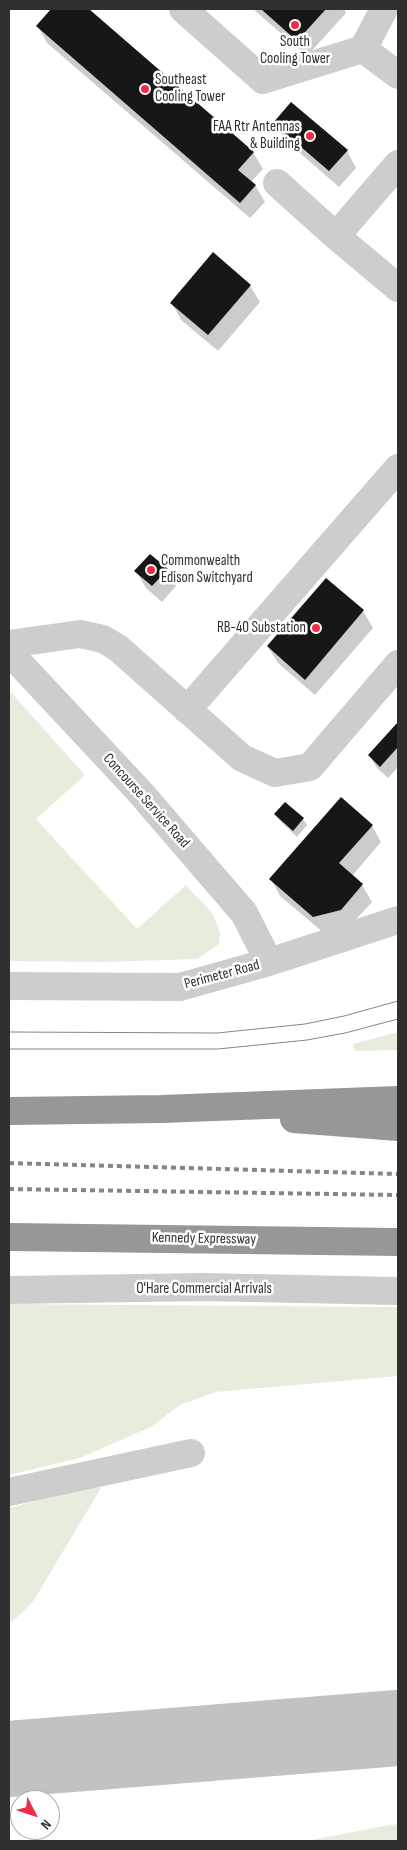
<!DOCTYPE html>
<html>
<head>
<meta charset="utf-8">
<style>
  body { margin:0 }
  #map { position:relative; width:407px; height:1850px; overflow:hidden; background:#fff; font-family:"Sofia Sans Condensed",sans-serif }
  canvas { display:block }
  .frame { position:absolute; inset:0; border:10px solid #303030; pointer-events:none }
  .north { position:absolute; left:10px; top:1790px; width:50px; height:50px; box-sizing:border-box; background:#fff; border:1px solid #acacac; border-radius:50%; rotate:131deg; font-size:14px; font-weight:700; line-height:20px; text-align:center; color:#303030 }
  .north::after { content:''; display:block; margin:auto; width:18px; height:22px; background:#ec2d47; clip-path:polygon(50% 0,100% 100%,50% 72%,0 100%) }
</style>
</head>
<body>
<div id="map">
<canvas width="407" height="1850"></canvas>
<div class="frame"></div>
<div class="north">N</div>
</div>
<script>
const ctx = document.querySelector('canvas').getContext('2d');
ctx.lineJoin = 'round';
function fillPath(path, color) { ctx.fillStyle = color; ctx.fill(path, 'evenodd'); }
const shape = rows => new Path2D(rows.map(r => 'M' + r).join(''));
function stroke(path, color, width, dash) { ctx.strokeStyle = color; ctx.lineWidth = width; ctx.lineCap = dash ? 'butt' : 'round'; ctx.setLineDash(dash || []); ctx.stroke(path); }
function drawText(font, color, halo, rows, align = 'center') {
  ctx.font = font + ' "Sofia Sans Condensed",sans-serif'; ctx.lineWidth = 5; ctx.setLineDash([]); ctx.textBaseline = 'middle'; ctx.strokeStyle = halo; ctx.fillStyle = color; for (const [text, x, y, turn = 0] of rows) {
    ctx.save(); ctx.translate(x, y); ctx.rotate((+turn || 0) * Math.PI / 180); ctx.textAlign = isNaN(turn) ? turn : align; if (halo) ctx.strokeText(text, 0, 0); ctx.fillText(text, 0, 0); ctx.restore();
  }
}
fillPath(shape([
  [9,690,85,775,36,819,137,929,186,885,213,914,220,933,219,944,197,959,104,962,9,961],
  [398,1032,398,1050,354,1051,353,1044],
  [9,1304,398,1307,398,1376,216,1392,180,1405,151,1427,80,1458,9,1475],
  [88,1487,101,1488,34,1600,20,1615,9,1623,9,1508],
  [398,1824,398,1841,306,1841,390,1825]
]), '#e7eddd');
fillPath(shape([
  [53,9,87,9,253,152,263,169,251,182,255,185,265,202,250,218,47,43,38,26],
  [253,9,344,9,346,13,307,56],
  [275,123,347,151,356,168,339,187,284,139],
  [250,286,260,302,218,351,181,320,172,303],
  [167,570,176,586,162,602,146,588,136,571],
  [327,579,363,611,373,628,315,695,278,663,268,647],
  [398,724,398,767,388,778,377,768,369,755],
  [286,803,303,819,307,825,297,837,280,821,276,815],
  [372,826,381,842,352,876,362,885,372,902,350,926,324,933,280,896,271,879]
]), '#0003');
stroke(shape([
  [9,1759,398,1728]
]), '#c2c2c2', 76);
fillPath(shape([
  [51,9,89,9,254,152,238,170,256,185,240,203,36,26],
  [261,9,326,9,297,41],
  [291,102,348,150,329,171,273,123],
  [213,252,251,285,208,335,170,303],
  [150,554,168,569,152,586,134,571],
  [326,578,364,610,305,680,267,646],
  [398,722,398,747,380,767,368,755],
  [341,797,373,825,339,863,363,884,341,910,313,917,269,879],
  [285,802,304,818,293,831,274,814]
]), '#171717');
stroke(shape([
  [183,9,263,80,363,49],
  [384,9,363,49,398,75],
  [398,164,336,236,398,288],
  [277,183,336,236],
  [9,644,80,634,103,639,118,648,242,758,275,773,310,767,398,664],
  [9,652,139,791,244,913,269,962],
  [187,710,398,468],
  [9,986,180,987,269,962,398,920],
  [9,1290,203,1287,398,1291],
  [9,1492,191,1453]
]), '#cdcdcd', 28);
stroke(shape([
  [9,1111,162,1109,398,1100],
  [294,1119,398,1127],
  [9,1237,398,1242]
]), '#979797', 28);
stroke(shape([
  [9,1032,217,1033,305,1024,344,1016,398,1001],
  [9,1049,218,1049,307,1040,345,1033,398,1019]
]), '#858585', 1);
stroke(shape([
  [9,1163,398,1174],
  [9,1189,398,1195]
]), '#858585', 4, [5, 4]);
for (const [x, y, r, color] of [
  [295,25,5,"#ec2d47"],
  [145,89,5,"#ec2d47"],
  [310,136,5,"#ec2d47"],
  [151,570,5,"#ec2d47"],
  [316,628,5,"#ec2d47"]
]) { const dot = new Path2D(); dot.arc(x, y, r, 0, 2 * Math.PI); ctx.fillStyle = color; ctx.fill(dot); stroke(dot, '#fff', 2); }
drawText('15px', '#303030', '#fff', [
  ["South",295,42,"center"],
  ["Cooling Tower",295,59,"center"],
  ["Southeast",155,80],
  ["Cooling Tower",155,97],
  ["FAA Rtr Antennas",300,127,"right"],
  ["& Building",300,144,"right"],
  ["Commonwealth",161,561],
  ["Edison Switchyard",161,578],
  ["RB-40 Substation",306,628,"right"]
], 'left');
drawText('15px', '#303030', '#fff', [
  ["Concourse Service Road",146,801,48],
  ["Perimeter Road",222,975,-15],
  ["Kennedy Expressway",204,1239,1],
  ["O'Hare Commercial Arrivals",204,1289]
]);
</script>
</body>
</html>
